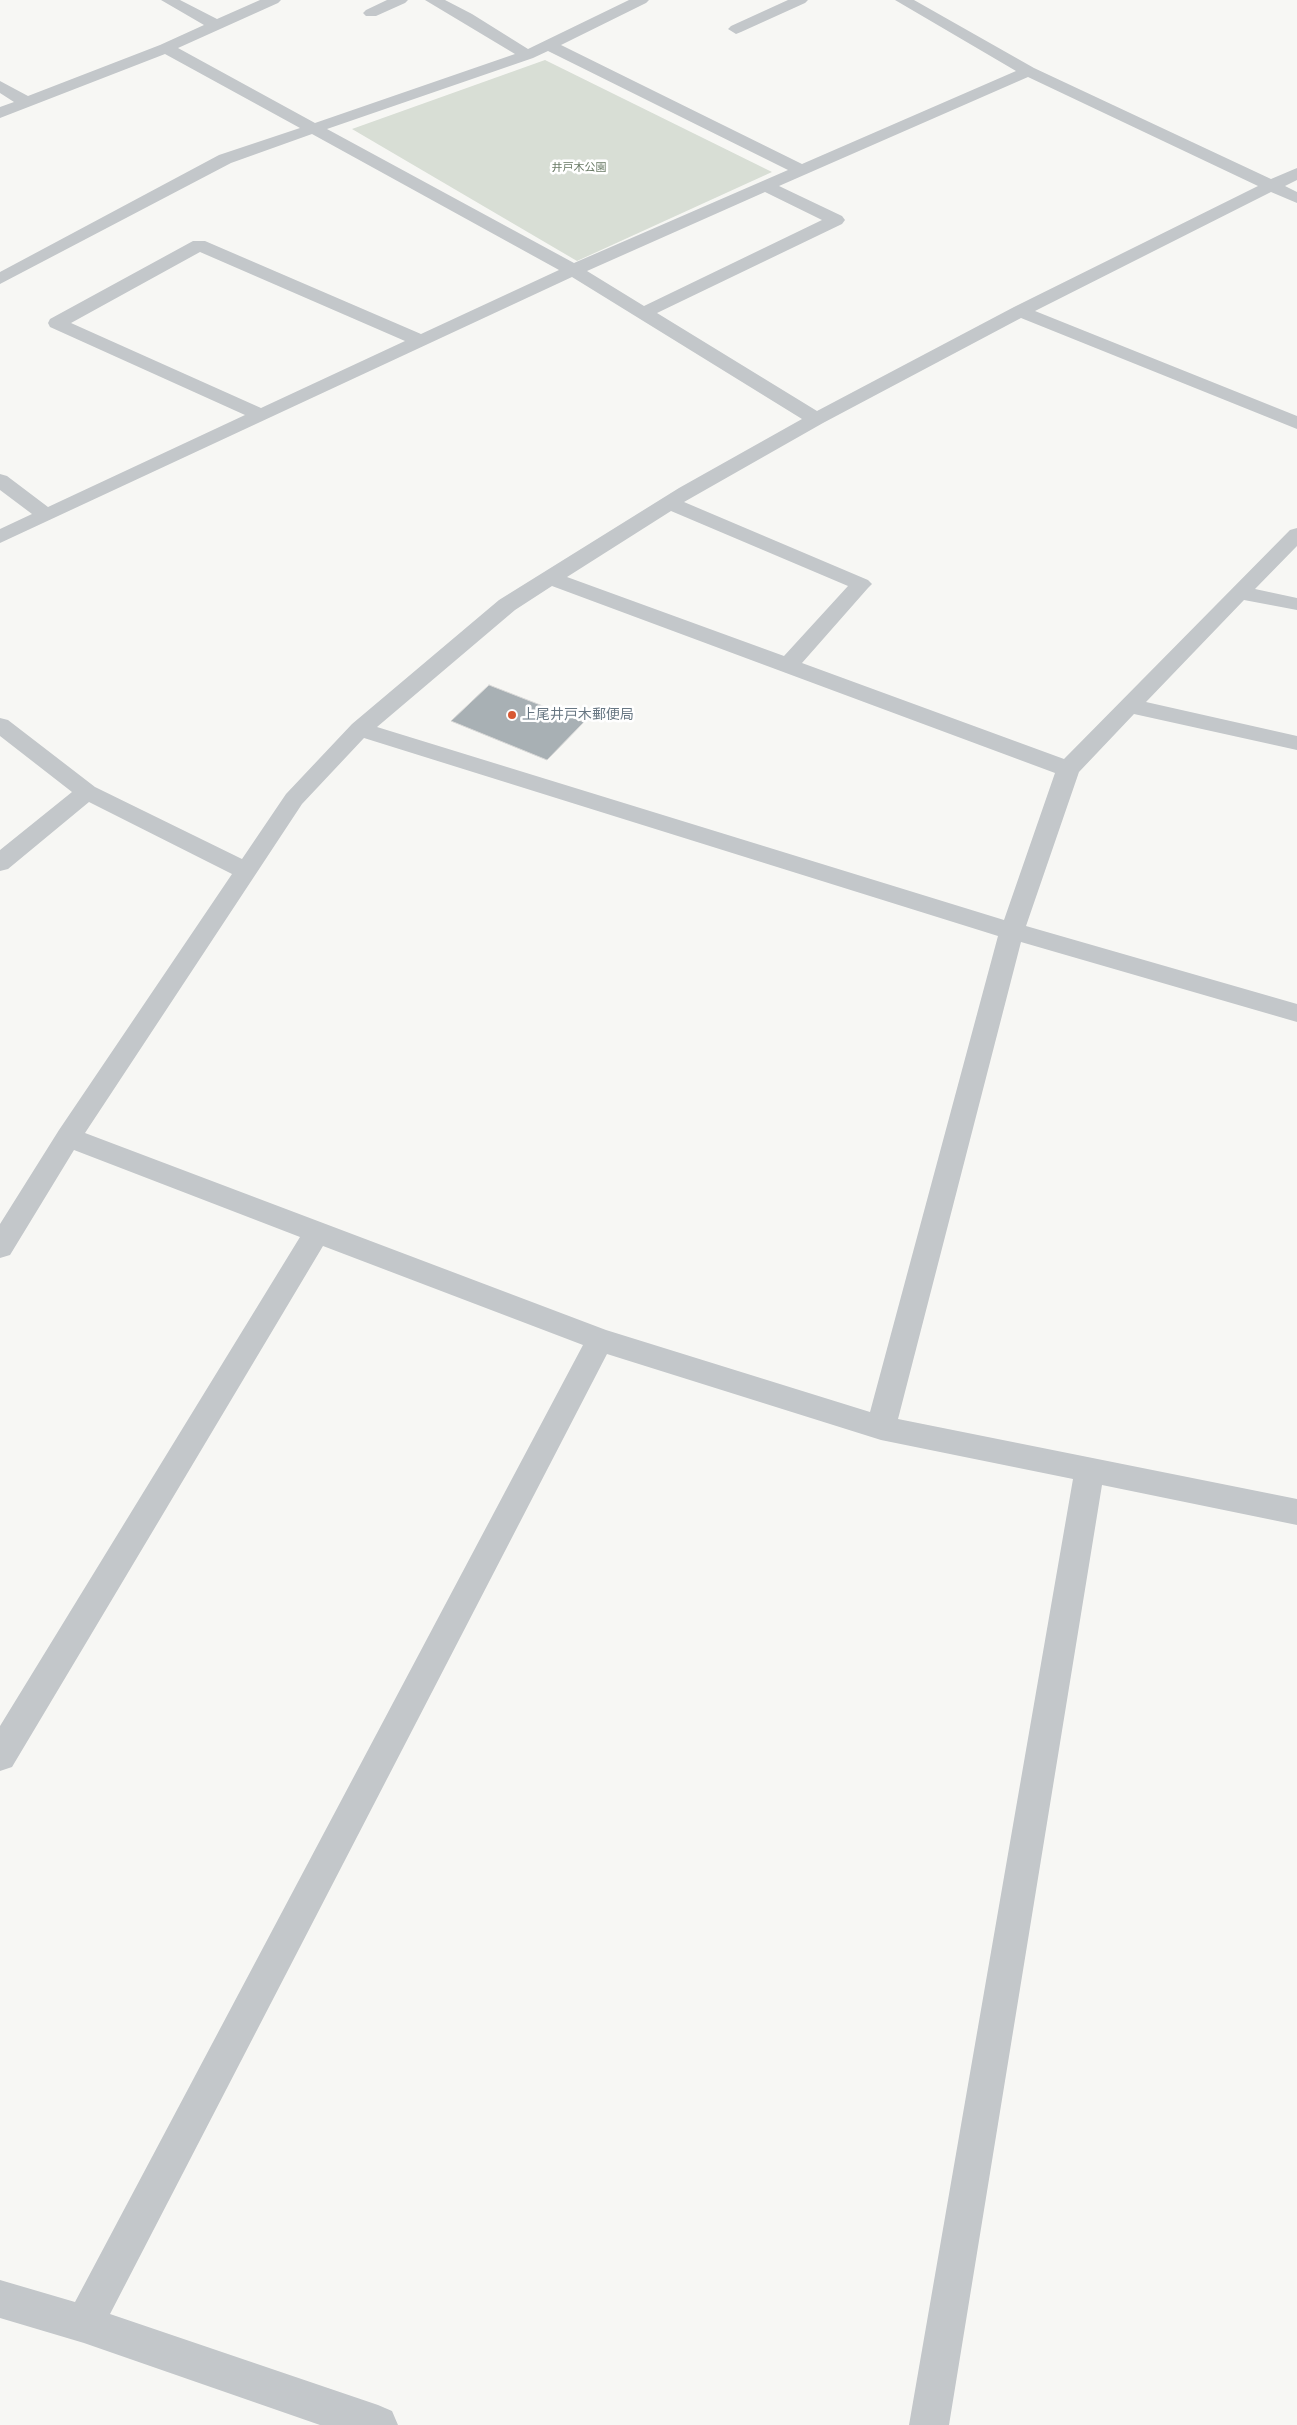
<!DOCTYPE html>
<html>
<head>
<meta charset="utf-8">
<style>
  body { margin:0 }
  canvas { display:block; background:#f7f7f4 }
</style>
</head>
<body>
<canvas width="1297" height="2425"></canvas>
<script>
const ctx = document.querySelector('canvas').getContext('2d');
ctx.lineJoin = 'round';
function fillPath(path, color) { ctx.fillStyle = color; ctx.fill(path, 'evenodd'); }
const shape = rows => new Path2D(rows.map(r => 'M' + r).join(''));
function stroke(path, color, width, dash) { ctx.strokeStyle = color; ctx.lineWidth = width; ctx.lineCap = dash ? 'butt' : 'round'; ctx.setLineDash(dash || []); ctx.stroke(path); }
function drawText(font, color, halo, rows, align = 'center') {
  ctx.font = font + ' Arial,"Noto Sans JP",sans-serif'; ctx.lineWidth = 5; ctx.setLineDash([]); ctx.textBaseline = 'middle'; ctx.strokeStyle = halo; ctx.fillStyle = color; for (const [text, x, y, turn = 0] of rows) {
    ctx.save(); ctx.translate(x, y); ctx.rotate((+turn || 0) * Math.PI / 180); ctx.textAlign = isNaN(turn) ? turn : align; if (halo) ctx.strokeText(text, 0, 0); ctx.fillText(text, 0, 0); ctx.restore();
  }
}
fillPath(shape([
  [545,60,772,172,577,261,352,129]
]), '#d8ded5');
const building = shape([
  [489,685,584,722,547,760,451,721,489,685]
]);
fillPath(building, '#a8b0b4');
stroke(building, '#d8d8d7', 1);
fillPath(shape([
  [161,0,180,0,217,19,260,0,281,0,278,3,178,48,315,123,515,54,425,0,445,0,472,14,528,49,629,0,649,0,646,3,561,45,802,164,1016,71,895,0,914,0,1034,68,1271,179,1297,168,1297,180,1285,186,1297,192,1297,203,1271,192,1035,311,1297,416,1297,429,1021,318,823,423,684,502,868,580,872,584,868,588,802,663,1064,759,1290,530,1297,528,1297,546,1255,589,1297,598,1297,610,1244,600,1146,702,1297,736,1297,750,1134,714,1079,772,1026,926,1297,1004,1297,1022,1021,942,898,1419,1297,1499,1297,1525,1102,1485,949,2425,909,2425,1073,1479,881,1440,607,1354,110,2314,378,2405,392,2411,398,2425,320,2425,84,2343,0,2318,0,2280,75,2302,583,1345,323,1246,12,1767,0,1771,0,1726,300,1237,74,1150,10,1255,0,1258,0,1224,59,1130,232,874,89,802,8,869,0,871,0,850,72,792,0,736,0,718,8,720,95,787,242,859,286,794,352,724,499,600,679,488,802,419,572,277,0,543,0,529,32,514,0,490,0,474,7,476,48,507,245,415,50,327,48,323,50,319,193,241,205,241,421,334,559,270,312,134,231,163,0,284,0,272,219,155,300,128,165,54,0,118,0,107,14,102,0,93,0,81,28,96,160,45,204,25,161,0],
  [548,51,788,170,574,263,327,129,533,58,548,51],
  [1028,77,1258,186,1014,307,817,411,657,313,842,224,845,220,842,216,779,186,1028,77],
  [765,192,822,220,644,306,587,271,765,192],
  [200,252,405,341,261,408,71,323,200,252],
  [671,511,848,586,784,656,567,577,671,511],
  [552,586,1055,773,1004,920,377,727,515,610,552,586],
  [364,738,998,936,870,1412,606,1330,85,1133,302,804,364,738],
  [387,0,408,0,405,3,376,16,366,16,363,13,366,10,387,0],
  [788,0,808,0,805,3,741,32,736,34,728,29,731,26,788,0]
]), '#c3c7ca');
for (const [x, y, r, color] of [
  [512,715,5,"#d85933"]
]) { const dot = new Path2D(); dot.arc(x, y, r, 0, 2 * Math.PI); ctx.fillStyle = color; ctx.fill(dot); stroke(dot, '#fff', 2); }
drawText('11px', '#6a7b66', '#fff', [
  ["井戸木公園",579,168]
]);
drawText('14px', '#687783', '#fff', [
  ["上尾井戸木郵便局",522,715]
], 'left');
</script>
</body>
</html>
